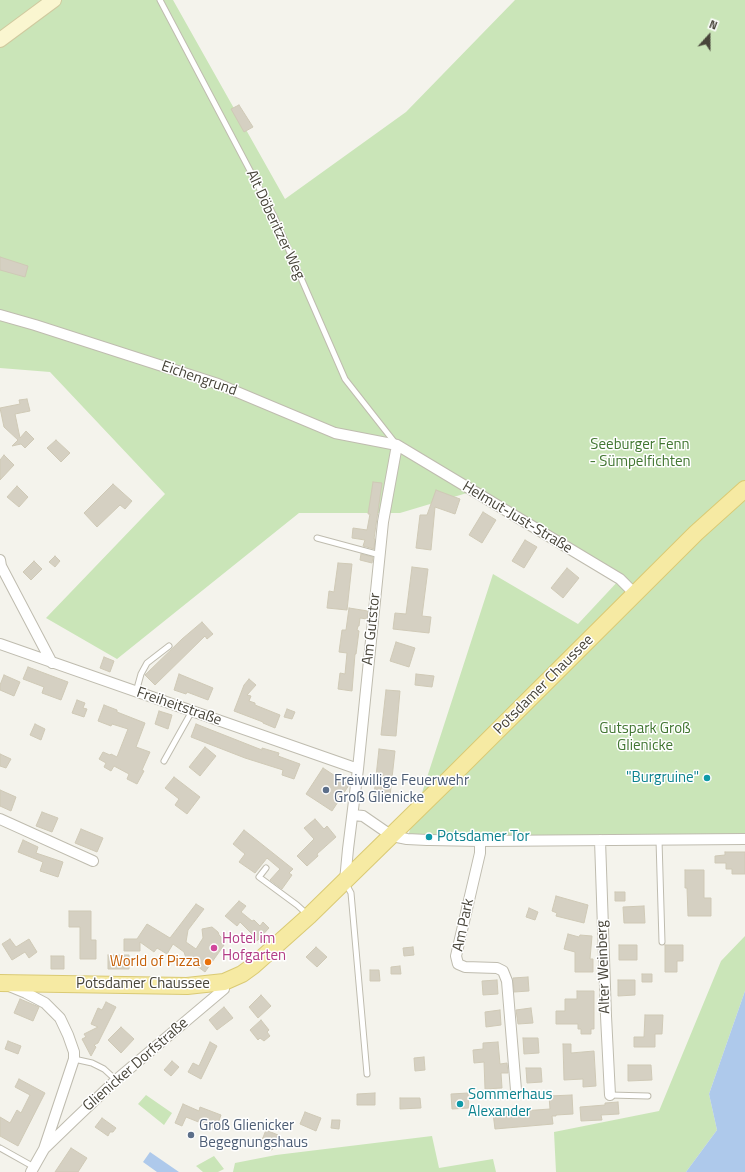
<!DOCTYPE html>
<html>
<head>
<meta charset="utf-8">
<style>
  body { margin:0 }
  #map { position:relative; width:745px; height:1172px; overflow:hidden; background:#f4f3ec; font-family:"Titillium Web",sans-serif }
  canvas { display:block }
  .north { position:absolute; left:689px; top:16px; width:40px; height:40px; -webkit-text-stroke:3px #fff; paint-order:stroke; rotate:21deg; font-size:11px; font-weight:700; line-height:16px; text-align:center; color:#48453a }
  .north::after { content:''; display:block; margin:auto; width:14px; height:18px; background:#48453a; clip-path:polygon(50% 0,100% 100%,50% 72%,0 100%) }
</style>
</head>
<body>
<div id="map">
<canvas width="745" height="1172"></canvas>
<div class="north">N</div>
</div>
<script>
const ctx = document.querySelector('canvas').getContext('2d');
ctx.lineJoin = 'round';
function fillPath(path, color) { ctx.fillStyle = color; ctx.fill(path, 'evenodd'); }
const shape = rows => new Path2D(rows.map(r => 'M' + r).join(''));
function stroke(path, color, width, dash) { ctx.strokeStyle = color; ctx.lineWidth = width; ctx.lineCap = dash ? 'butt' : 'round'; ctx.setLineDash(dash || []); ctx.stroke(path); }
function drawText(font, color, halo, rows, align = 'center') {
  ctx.font = font + ' "Titillium Web",sans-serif'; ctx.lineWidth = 3; ctx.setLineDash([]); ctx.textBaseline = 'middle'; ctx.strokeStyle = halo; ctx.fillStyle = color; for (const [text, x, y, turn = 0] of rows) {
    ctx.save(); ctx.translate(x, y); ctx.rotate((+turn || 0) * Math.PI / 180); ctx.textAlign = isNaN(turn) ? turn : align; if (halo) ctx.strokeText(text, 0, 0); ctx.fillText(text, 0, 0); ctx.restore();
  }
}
fillPath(shape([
  [0,0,173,0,285,199,406,112,515,0,745,0,745,839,588,840,429,845,430,840,407,839,493,574,578,624,620,579,477,490,400,513,299,513,117,659,46,618,165,494,50,372,0,368],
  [745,936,745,991,709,1094,717,1130,686,1172,556,1172,554,1132,659,1111,721,961],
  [146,1095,172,1113,164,1125,138,1104],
  [432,1136,439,1168,493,1159,496,1172,233,1172,235,1163,276,1155],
  [214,1156,224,1169,218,1172,203,1172,196,1166]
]), '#cae5b8');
fillPath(shape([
  [745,991,745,1172,686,1172,717,1130,709,1094],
  [150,1152,179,1172,157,1172,143,1162]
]), '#aec9eb');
const building = shape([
  [239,105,253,127,244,132,231,109,239,105],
  [0,257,28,266,25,277,0,270,0,257],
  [27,399,30,411,15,414,20,438,26,431,34,439,25,448,21,444,12,446,18,440,4,427,0,408,20,404,19,400,27,399],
  [56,440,70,453,61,462,47,448,56,440],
  [4,455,14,465,0,480,0,460,4,455],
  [373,482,382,483,374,539,375,539,374,549,363,546,365,540,352,538,353,528,367,530,370,514,368,514,373,482],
  [113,484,132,501,125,509,120,505,97,527,84,513,113,484],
  [17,486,28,497,19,507,7,497,17,486],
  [436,490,460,499,455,514,435,507,431,550,416,548,420,515,427,515,436,490],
  [483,512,496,520,482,543,469,535,483,512],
  [525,540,537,547,524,568,512,561,525,540],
  [361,554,373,557,372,563,360,560,361,554],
  [55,556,60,561,55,567,49,562,55,556],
  [34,561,42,569,31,580,23,572,34,561],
  [338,563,352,564,347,610,327,608,329,591,334,592,338,563],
  [412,567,428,569,422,616,431,617,429,633,393,629,395,613,406,614,412,567],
  [567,568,579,578,563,598,551,588,567,568],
  [349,608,368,611,367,619,360,618,359,626,358,626,357,630,359,631,356,654,355,654,352,691,338,689,340,673,345,674,347,653,339,652,342,630,346,630,349,608],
  [202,622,213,634,207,639,205,636,155,685,145,675,182,639,202,622],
  [396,642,415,648,409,667,390,661,396,642],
  [104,657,114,661,110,672,100,668,104,657],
  [28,667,68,682,61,700,42,693,44,687,23,679,28,667],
  [179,674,213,688,208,700,187,692,186,694,174,690,179,674],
  [416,674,434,676,432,687,415,685,416,674],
  [4,675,20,682,14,696,0,690,0,685,4,675],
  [249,679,256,685,247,695,251,696,249,701,255,703,255,705,280,715,275,728,263,723,263,722,234,711,244,685,249,679],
  [386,690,400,691,396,736,381,735,386,690],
  [77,700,85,703,83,708,87,709,84,717,72,713,77,700],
  [104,705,117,710,117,712,145,723,136,747,150,752,142,770,144,771,137,784,127,779,129,774,114,766,111,771,104,767,106,763,99,759,103,752,110,755,111,754,117,757,128,729,112,724,111,726,98,721,104,705],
  [287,709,295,712,292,719,284,717,287,709],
  [159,711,172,715,168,729,155,724,159,711],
  [35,724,45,729,41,740,30,735,35,724],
  [196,724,262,750,262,748,279,753,278,756,300,764,294,779,282,775,283,770,245,758,191,737,196,724],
  [205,747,216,756,200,776,189,767,205,747],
  [379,749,395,751,390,796,374,795,379,749],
  [0,754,11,759,6,768,0,766,0,754],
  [323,768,349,785,332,811,306,794,323,768],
  [174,777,200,797,187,814,175,805,179,799,165,788,174,777],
  [0,790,16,797,11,811,0,806,0,790],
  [42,812,58,818,52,832,36,826,42,812],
  [315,819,324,829,327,826,336,837,317,854,318,856,307,866,297,856,314,839,304,828,315,819],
  [81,829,103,838,97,852,75,843,81,829],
  [244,830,293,869,289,873,292,875,282,889,270,880,280,869,267,858,255,873,239,862,245,854,233,844,244,830],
  [23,840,38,847,36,853,63,862,58,877,40,871,43,862,18,852,23,840],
  [725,852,745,852,745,874,732,874,732,869,726,869,726,863,715,863,715,856,725,855,725,852],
  [685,870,704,870,704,898,711,898,711,916,688,916,687,888,685,888,685,870],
  [615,892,625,892,625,901,615,901,615,892],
  [556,896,588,905,584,923,556,916,557,913,552,911,556,896],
  [239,901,246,906,241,912,252,921,254,920,260,926,263,922,269,928,257,941,251,936,252,934,240,922,237,926,225,916,239,901],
  [196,904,204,909,188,930,186,942,196,949,203,938,202,929,212,927,218,932,219,935,221,937,221,943,224,945,205,972,186,958,184,952,173,944,167,954,157,948,154,952,140,942,140,951,124,951,124,939,137,939,147,924,170,938,196,904],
  [644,906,645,923,624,923,623,907,644,906],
  [529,908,538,912,535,920,526,917,529,908],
  [69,911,91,911,91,940,96,940,96,959,80,959,80,927,69,927,69,911],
  [568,934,579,937,580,935,592,936,590,959,593,959,593,972,575,972,575,952,564,949,568,934],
  [10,939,16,947,29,939,37,952,29,958,25,952,12,960,2,944,10,939],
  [619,945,637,945,637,960,619,960,619,945],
  [665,945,683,945,683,961,677,961,677,972,665,972,665,945],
  [316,947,327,957,317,967,306,957,316,947],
  [413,947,414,955,404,956,403,948,413,947],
  [108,955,129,955,129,969,108,969,108,955],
  [51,956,64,956,64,969,51,969,51,956],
  [400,966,401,974,391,974,391,967,400,966],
  [370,970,379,970,380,981,370,981,370,970],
  [642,974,652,974,652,982,642,982,642,974],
  [528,977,529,991,514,992,513,978,528,977],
  [497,980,498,994,483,995,482,981,497,980],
  [618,980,635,980,635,995,618,996,618,980],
  [577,991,594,991,594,1029,591,1029,591,1034,581,1034,581,1029,578,1029,578,1024,556,1024,556,1011,565,1011,565,999,577,999,577,991],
  [261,995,271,1006,258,1018,249,1007,261,995],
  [20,999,39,1007,33,1021,14,1013,20,999],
  [106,1002,116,1007,98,1043,94,1045,96,1047,91,1056,82,1039,86,1037,84,1034,98,1027,91,1024,98,1008,102,1010,106,1002],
  [224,1007,233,1018,217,1030,209,1020,224,1007],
  [531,1008,533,1023,518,1024,516,1010,531,1008],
  [500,1010,501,1025,486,1027,485,1012,500,1010],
  [645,1015,663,1015,662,1034,655,1034,655,1047,634,1047,634,1037,644,1037,645,1015],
  [261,1020,269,1030,267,1032,270,1036,264,1041,260,1038,258,1040,250,1030,261,1020],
  [121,1027,134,1039,121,1053,108,1040,121,1027],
  [523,1038,538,1038,539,1053,524,1054,523,1038],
  [8,1041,21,1046,18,1054,5,1049,8,1041],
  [210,1042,217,1046,201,1079,188,1072,193,1063,199,1066,210,1042],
  [498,1042,500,1064,507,1063,508,1073,501,1073,502,1088,485,1089,484,1062,474,1063,473,1050,483,1049,483,1043,498,1042],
  [563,1044,571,1044,571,1053,594,1051,596,1086,583,1087,583,1079,564,1080,563,1044],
  [424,1057,425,1070,415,1071,414,1058,424,1057],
  [172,1061,179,1067,171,1076,164,1070,172,1061],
  [628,1065,651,1065,652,1080,628,1081,628,1065],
  [526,1068,541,1068,542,1082,527,1083,526,1068],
  [19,1079,45,1093,18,1146,0,1136,0,1117,10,1123,17,1110,21,1113,30,1095,15,1087,19,1079],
  [375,1093,375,1105,357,1105,357,1094,375,1093],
  [468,1093,469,1108,452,1109,451,1094,468,1093],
  [572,1095,573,1114,556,1115,556,1116,552,1116,553,1124,495,1129,493,1113,550,1109,549,1096,572,1095],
  [400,1098,420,1098,421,1108,400,1109,400,1098],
  [618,1102,619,1114,601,1115,602,1120,581,1121,580,1107,605,1105,605,1103,618,1102],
  [183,1104,199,1111,200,1107,221,1115,216,1129,186,1117,182,1126,175,1123,183,1104],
  [305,1112,321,1118,316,1131,300,1124,305,1112],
  [102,1118,116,1128,113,1132,110,1132,108,1136,95,1127,102,1118],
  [332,1120,340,1120,339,1129,331,1128,332,1120],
  [266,1130,278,1135,272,1150,260,1145,266,1130],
  [71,1148,87,1158,78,1172,55,1172,71,1148]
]);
fillPath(building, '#d5d0c2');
stroke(building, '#cfc9b6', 1);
const service = shape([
  [160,0,274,216,345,379,396,444],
  [317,538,380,555],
  [136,692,141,674,147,663,169,646],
  [164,761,192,711],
  [659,840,662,942],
  [266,868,259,877,297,905,308,915],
  [346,884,351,893,367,1074],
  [74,1059,92,1063,104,1069,116,1080],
  [610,1095,648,1096],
  [0,1148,34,1167]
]);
const minor = shape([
  [0,315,35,325,218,384,335,433,397,445,620,579,635,594],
  [0,560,1,566,52,663],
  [0,644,358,769],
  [353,815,363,816,392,836,407,839,427,840],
  [0,819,93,861],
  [430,840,480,841,745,839],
  [600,840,606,1016,610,1095],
  [480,841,480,853,456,956,458,964,465,967,497,968,503,971,507,981,516,1090],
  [345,881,348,849,358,769,383,522,397,445],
  [9,986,26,993,45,1003,60,1018,68,1035,74,1052,74,1059,44,1149,31,1172],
  [44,1149,74,1120,116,1080,224,989,224,982]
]);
const secondary = shape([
  [0,40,54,0]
]);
const primary = shape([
  [0,983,187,986,224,982,242,974,253,966,309,916,448,780,696,533,745,489]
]);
stroke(service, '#bfbcaf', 7);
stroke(minor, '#bfbcaf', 12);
stroke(secondary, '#d0ca9f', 16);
stroke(primary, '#daca74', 18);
stroke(service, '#fff', 5);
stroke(minor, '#fff', 10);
stroke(secondary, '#faf6d0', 14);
stroke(primary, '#f6eaa3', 16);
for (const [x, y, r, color] of [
  [707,778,4,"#0f9aa8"],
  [326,790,4,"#5c6f8a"],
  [429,837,4,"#0f9aa8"],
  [214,948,4,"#d1479c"],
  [208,962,4,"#e8710a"],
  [460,1104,4,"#0f9aa8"],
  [191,1135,4,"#5c6f8a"]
]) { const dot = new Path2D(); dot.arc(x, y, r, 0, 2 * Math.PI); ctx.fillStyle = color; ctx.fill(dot); stroke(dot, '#fff', 1.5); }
drawText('15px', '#48453a', '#fff', [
  ["Alt Döberitzer Weg",275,225,65],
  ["Eichengrund",199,379,19],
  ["Helmut-Just-Straße",517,518,31],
  ["Am Gutstor",372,629,-84],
  ["Potsdamer Chaussee",544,685,-45],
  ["Freiheitstraße",179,707,19],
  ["Am Park",464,925,-78],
  ["Alter Weinberg",604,967,-92],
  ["Potsdamer Chaussee",143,984],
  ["Glienicker Dorfstraße",136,1065,-41]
]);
drawText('15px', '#417631', '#fff', [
  ["Seeburger Fenn",640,445],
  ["- Sümpelfichten",640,462],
  ["Gutspark Groß",645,729],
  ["Glienicke",645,746]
]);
drawText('15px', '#0d838f', '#fff', [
  ["\"Burgruine\"",699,778,"right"],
  ["Potsdamer Tor",437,837],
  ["Sommerhaus",468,1095],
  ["Alexander",468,1112]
], 'left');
drawText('15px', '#4e5e75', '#fff', [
  ["Freiwillige Feuerwehr",334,781],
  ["Groß Glienicke",334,798],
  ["Groß Glienicker",199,1126],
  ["Begegnungshaus",199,1143]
], 'left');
drawText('15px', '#b23c85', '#fff', [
  ["Hotel im",222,939],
  ["Hofgarten",222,956]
], 'left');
drawText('15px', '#c56008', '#fff', [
  ["World of Pizza",200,962]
], 'right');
</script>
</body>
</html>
